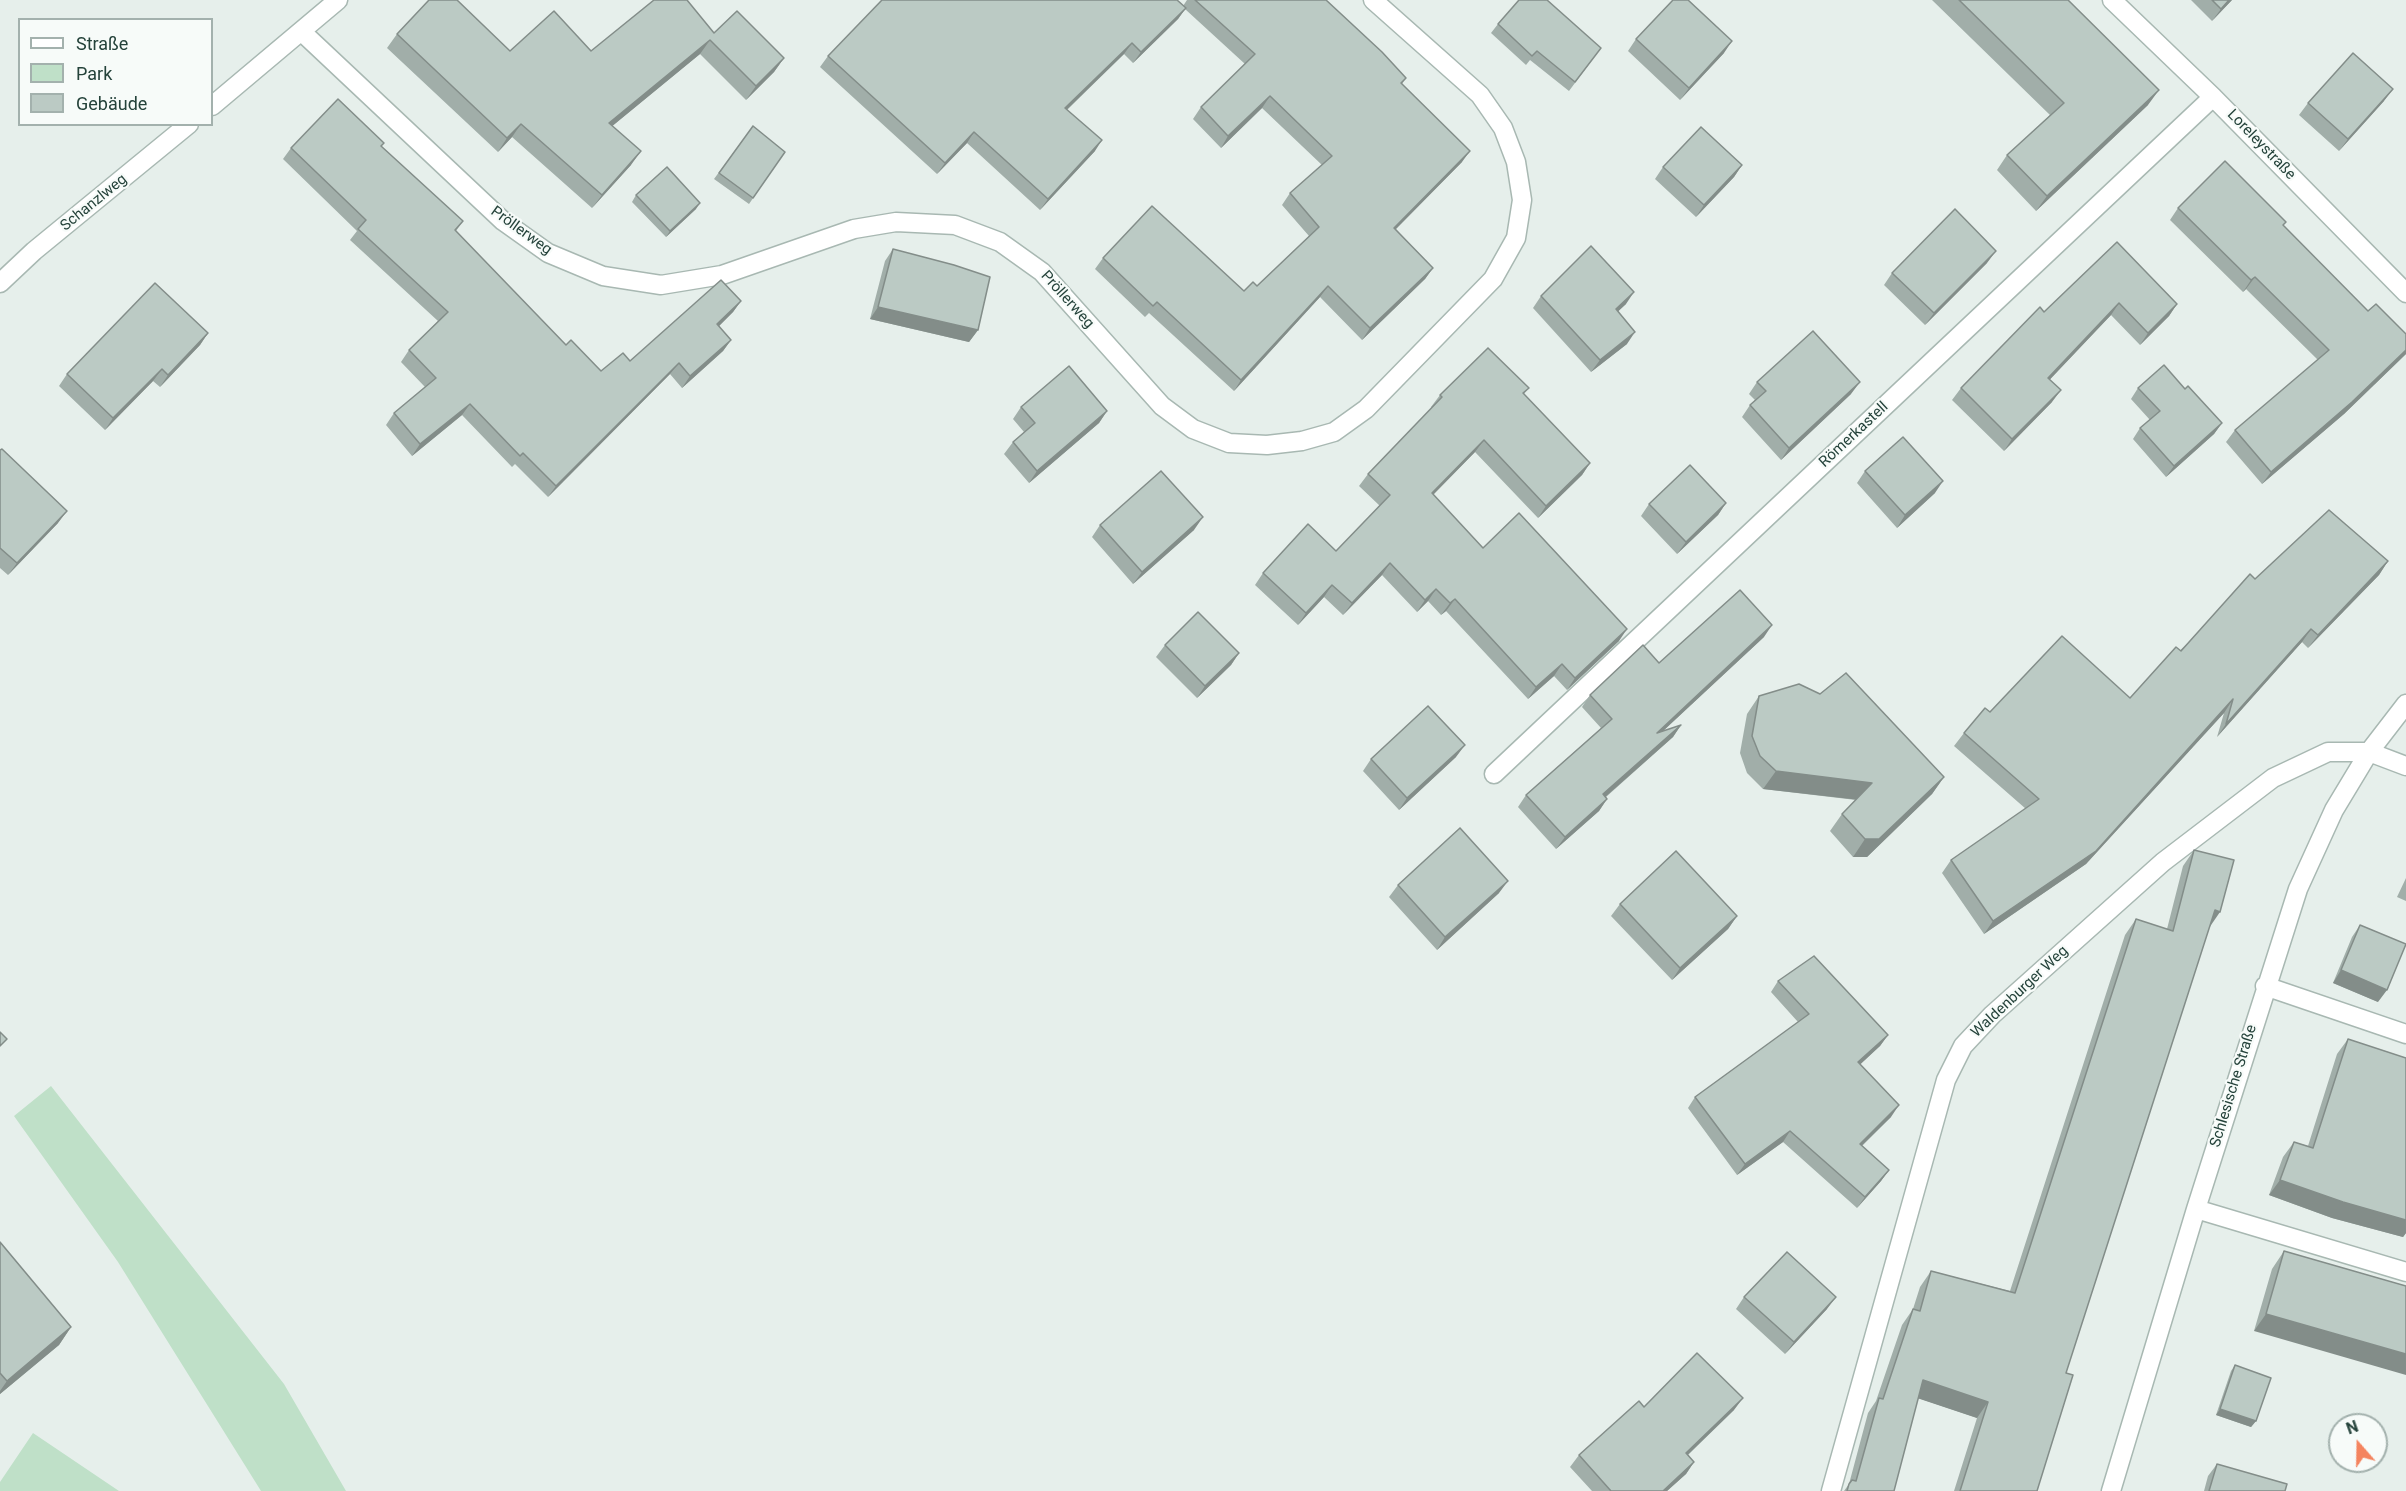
<!DOCTYPE html>
<html>
<head>
<meta charset="utf-8">
<style>
  body { margin:0 }
  #map { position:relative; width:2406px; height:1491px; overflow:hidden; background:#e6efeb; font-family:Roboto,sans-serif }
  canvas { display:block }
  .legend { position:absolute; left:18px; top:18px; width:195px; height:108px; box-sizing:border-box; background:#f7fbf9; border:2px solid #a3b1ad; margin:0; padding:8px 10px; list-style:none; font-size:18px; color:#24423a }
  .legend li { display:flex; align-items:center; gap:12px; height:30px }
  .legend b { width:30px; border:2px solid #a3b1ad }
  .north { position:absolute; left:2328px; top:1413px; width:60px; height:60px; box-sizing:border-box; background:#f7fbf9; border:2px solid #a3b1ad; border-radius:50%; rotate:340deg; font-size:16px; font-weight:700; line-height:24px; text-align:center; color:#24423a }
  .north::after { content:''; display:block; margin:auto; width:21px; height:27px; background:#f4845f; clip-path:polygon(50% 0,100% 100%,50% 72%,0 100%) }
</style>
</head>
<body>
<div id="map">
<canvas width="2406" height="1491"></canvas>
<ul class="legend">
<li><b style="height:8px;background:#fff"></b>Straße</li>
<li><b style="height:16px;background:#bfe0c8"></b>Park</li>
<li><b style="height:16px;background:#bbcac4"></b>Gebäude</li>
</ul>
<div class="north">N</div>
</div>
<script>
const ctx = document.querySelector('canvas').getContext('2d');
ctx.lineJoin = 'round';
function fillPath(path, color) { ctx.fillStyle = color; ctx.fill(path, 'evenodd'); }
const shape = rows => new Path2D(rows.map(r => 'M' + r).join(''));
function stroke(path, color, width, dash) { ctx.strokeStyle = color; ctx.lineWidth = width; ctx.lineCap = dash ? 'butt' : 'round'; ctx.setLineDash(dash || []); ctx.stroke(path); }
function drawText(font, color, halo, rows, align = 'center') {
  ctx.font = font + ' Roboto,sans-serif'; ctx.lineWidth = 4.5; ctx.setLineDash([]); ctx.textBaseline = 'middle'; ctx.strokeStyle = halo; ctx.fillStyle = color; for (const [text, x, y, turn = 0] of rows) {
    ctx.save(); ctx.translate(x, y); ctx.rotate((+turn || 0) * Math.PI / 180); ctx.textAlign = isNaN(turn) ? turn : align; if (halo) ctx.strokeText(text, 0, 0); ctx.fillText(text, 0, 0); ctx.restore();
  }
}
fillPath(shape([
  [51,1086,284,1384,346,1491,261,1491,118,1262,14,1116],
  [33,1433,119,1491,0,1491,0,1482]
]), '#bfe0c8');
const minor = shape([
  [2112,0,2213,97,2406,293],
  [302,32,503,221,548,253,603,276,661,285,722,275,854,229,896,222,955,225,1000,242,1042,272,1162,406,1193,429,1229,443,1267,445,1302,441,1334,432,1366,409,1493,279,1516,238,1522,200,1516,162,1503,128,1480,95,1373,0],
  [212,106,338,0],
  [0,283,34,251,189,124],
  [1494,774,2213,97],
  [2265,986,2406,1034],
  [2196,1209,2406,1272],
  [1831,1491,1946,1080,1963,1046,1992,1015,2163,862,2273,778,2328,752,2369,752,2406,766],
  [2111,1491,2196,1209,2298,889,2334,810,2369,752,2406,704]
]);
stroke(minor, '#a8b8b2', 21);
stroke(minor, '#fff', 18);
fillPath(shape([
  [1187,0,1326,0,1406,78,1402,84,1462,162,1396,229,1433,268,1425,279,1362,340,1320,297,1234,391,1149,313,1145,317,1095,269,1103,258,1244,291,1257,286,1309,236,1282,205,1290,193,1322,165,1262,108,1221,148,1193,119,1201,107,1245,64,1185,9,1178,19,1133,63,1124,54,1067,110,1095,151,1040,210,967,143,937,174,820,67,828,56,1183,6],
  [1932,0,2068,0,2148,105,2036,211,1997,170,2007,155,2050,115],
  [2191,0,2232,0,2212,21],
  [1498,24,1601,48,1569,91,1530,60,1526,65,1491,33],
  [714,33,784,58,774,72,746,100,700,54,612,126,631,165,592,208,512,137,498,152,387,48,397,34,510,51,591,51],
  [1636,39,1724,53,1680,100,1628,51],
  [2384,101,2339,151,2299,115,2308,103],
  [753,126,785,152,749,204,714,179],
  [381,146,463,221,456,231,566,345,601,371,630,361,741,301,733,312,719,326,731,340,723,351,682,388,670,374,548,497,515,464,512,467,462,415,412,456,386,425,394,413,425,387,401,362,409,350,438,321,350,240,357,231,283,159,291,148],
  [1742,165,1734,177,1696,217,1655,179,1663,167],
  [636,195,696,209,666,237,632,202],
  [2178,208,2284,226,2406,354,2344,414,2262,484,2226,442,2235,430,2318,360,2246,289,2243,292,2170,220],
  [2117,242,2177,304,2169,316,2140,345,2111,315,2050,379,2052,402,2004,451,1952,400,1961,388,2044,312],
  [893,249,978,330,969,342,870,319,885,261],
  [1987,263,1925,325,1884,285,1892,273],
  [1541,296,1626,304,1618,311,1627,344,1591,372,1533,308],
  [208,333,200,345,160,387,153,381,105,430,59,386,67,374],
  [1757,382,1851,394,1781,460,1742,417,1750,405,1755,400,1749,394],
  [1529,388,1524,394,1590,463,1582,475,1538,518,1475,452,1433,495,1483,548,1619,641,1567,690,1554,676,1528,699,1446,611,1441,615,1428,601,1417,612,1382,575,1343,615,1324,597,1298,625,1255,585,1263,573,1336,551,1380,506,1359,486,1368,474,1432,408,1431,407,1440,395],
  [2138,388,2185,389,2222,423,2214,434,2166,477,2133,439,2140,428,2150,420,2131,399],
  [1021,407,1107,411,1099,423,1029,483,1004,454,1013,442,1024,432,1013,419],
  [0,450,58,523,8,575,0,568],
  [1865,471,1935,493,1897,528,1857,483],
  [1726,503,1718,515,1677,554,1641,516,1649,504],
  [1100,525,1194,530,1133,584,1092,537],
  [2388,561,2379,575,2308,648,2302,642,2217,737,2224,713,2086,864,1984,934,1942,873,1951,860,2026,809,1954,746,1964,733,1990,712,2130,698,2255,579],
  [1764,637,1663,731,1681,725,1673,737,1606,797,1607,799,1599,811,1556,849,1518,807,1526,795,1601,728,1582,707,1590,695,1659,663],
  [1165,645,1239,653,1231,665,1197,698,1156,657],
  [1759,696,1944,777,1932,794,1867,857,1853,857,1830,831,1842,814,1856,800,1763,789,1747,773,1740,753,1747,714],
  [1456,757,1399,810,1363,771,1371,759],
  [2194,850,2209,928,2066,1373,2037,1491,1954,1491,1977,1418,1918,1398,1894,1491,1844,1491,1849,1484,1868,1413,1876,1401,1902,1325,1913,1309,1920,1287,1931,1271,2010,1291,2125,935,2136,919,2167,929,2183,866],
  [2406,878,2406,901,2397,897],
  [1398,885,1499,893,1437,950,1389,897],
  [1620,904,1737,916,1728,929,1672,980,1611,916],
  [2360,925,2378,1002,2333,983,2352,937],
  [1778,981,1888,1035,1880,1046,1860,1064,1891,1117,1862,1146,1889,1170,1881,1181,1857,1208,1783,1142,1737,1175,1688,1108,1695,1097,1798,1022,1771,992],
  [2348,1039,2406,1058,2406,1233,2403,1237,2332,1218,2269,1195,2283,1157,2294,1142,2308,1146,2337,1054],
  [0,1242,71,1327,59,1345,0,1394],
  [2284,1251,2406,1286,2254,1331,2272,1269],
  [1744,1297,1827,1309,1785,1354,1736,1309],
  [2235,1365,2256,1421,2251,1427,2216,1415,2231,1371],
  [1644,1407,1734,1410,1688,1455,1694,1462,1686,1474,1667,1491,1592,1491,1570,1467,1579,1455],
  [2217,1464,2285,1491,2204,1491,2208,1476]
]), '#a1aea9');
fillPath(shape([
  [2229,0,2232,0,2212,21,2221,9],
  [1186,8,1178,19,1133,63,1141,52],
  [710,40,700,54,599,137,609,123],
  [1732,41,1724,53,1680,100,1689,88],
  [1132,43,1124,54,1057,119,1065,108],
  [784,58,774,72,746,100,756,86],
  [2393,89,2384,101,2339,151,2348,139],
  [2159,90,2148,105,2036,211,2047,196],
  [1270,96,1262,108,1221,148,1228,136],
  [521,124,512,137,498,152,507,138],
  [974,132,967,143,937,174,945,163],
  [1102,140,1095,151,1040,210,1048,199],
  [641,151,631,165,592,208,602,195],
  [1470,151,1462,162,1386,239,1394,228],
  [1742,165,1734,177,1696,217,1704,205],
  [700,203,696,209,666,237,670,231],
  [1996,251,1987,263,1925,325,1934,313],
  [1433,268,1425,279,1362,340,1370,328],
  [2255,277,2246,289,2243,292,2251,280],
  [1328,286,1320,297,1234,391,1241,380],
  [1634,292,1626,304,1608,321,1616,309],
  [741,301,733,312,709,336,717,324],
  [2119,303,2111,315,2040,390,2048,378],
  [2177,304,2169,316,2140,345,2148,333],
  [878,307,978,330,969,342,870,319],
  [1635,332,1627,344,1591,372,1600,360],
  [208,333,200,345,160,387,168,375],
  [731,340,723,351,682,388,690,376],
  [2406,350,2406,354,2344,414,2262,484,2271,472],
  [679,363,670,374,548,497,556,486],
  [162,369,153,381,105,430,113,418],
  [1860,382,1851,394,1781,460,1789,448],
  [2061,390,2052,402,2004,451,2012,439],
  [470,404,462,415,412,456,420,444],
  [1107,411,1099,423,1029,483,1037,471],
  [2222,423,2214,434,2166,477,2174,466],
  [1484,440,1475,452,1423,505,1432,493],
  [1590,463,1582,475,1538,518,1546,506],
  [1943,481,1935,493,1897,528,1905,515],
  [1726,503,1718,515,1677,554,1686,542],
  [67,511,58,523,8,575,17,563],
  [1203,517,1194,530,1133,584,1142,572],
  [2388,561,2379,575,2308,648,2318,635],
  [1390,563,1382,575,1343,615,1352,603],
  [1332,585,1324,597,1298,625,1306,613],
  [1436,589,1428,601,1417,612,1425,600],
  [1455,599,1446,611,1441,615,1450,603],
  [1772,625,1764,637,1648,745,1657,733],
  [1627,629,1619,641,1567,690,1575,678],
  [2311,629,2302,642,2217,737,2226,724],
  [1239,653,1231,665,1197,698,1205,686],
  [1562,664,1554,676,1528,699,1536,687],
  [2233,699,2224,713,2086,864,1984,934,1993,921],
  [1681,725,1673,737,1595,806,1603,794],
  [1465,745,1456,757,1399,810,1407,798],
  [1776,771,1872,783,1860,800,1763,789],
  [1944,777,1932,794,1867,857,1853,857,1865,839],
  [1607,799,1599,811,1556,849,1565,837],
  [1508,881,1499,893,1437,950,1445,937],
  [2215,910,2220,912,2209,928],
  [1737,916,1728,929,1672,980,1680,968],
  [2341,970,2387,990,2378,1002,2333,983],
  [1888,1035,1880,1046,1850,1074,1858,1062],
  [1899,1105,1891,1117,1852,1155,1860,1144],
  [1790,1131,1783,1142,1737,1175,1745,1164],
  [1889,1170,1881,1181,1857,1208,1865,1197],
  [2280,1180,2406,1220,2406,1233,2403,1237,2332,1218,2269,1195],
  [1836,1297,1827,1309,1785,1354,1794,1342],
  [2266,1314,2406,1354,2406,1375,2254,1331],
  [71,1327,59,1345,0,1394,0,1391,7,1381],
  [1923,1380,1988,1402,1977,1418,1911,1396],
  [1743,1398,1734,1410,1677,1465,1686,1453],
  [2220,1409,2256,1421,2251,1427,2216,1415],
  [1694,1462,1686,1474,1667,1491,1663,1491]
]), '#838d89');
const building = shape([
  [429,0,457,0,510,51,554,11,591,51,654,0,687,0,714,33,737,11,784,58,756,86,710,40,609,123,641,151,602,195,521,124,507,138,397,34,429,0],
  [882,0,1177,0,1186,8,1141,52,1132,43,1065,108,1102,140,1048,199,974,132,945,163,828,56,882,0],
  [1195,0,1326,0,1382,52,1406,78,1401,83,1470,151,1394,228,1433,268,1370,328,1328,286,1241,380,1157,302,1153,306,1103,258,1152,206,1244,291,1253,282,1257,286,1319,227,1290,193,1332,156,1270,96,1228,136,1201,107,1255,54,1195,0],
  [1519,0,1547,0,1601,48,1575,82,1537,51,1532,56,1498,24,1519,0],
  [1673,0,1688,0,1732,41,1689,88,1636,39,1673,0],
  [1959,0,2068,0,2159,90,2047,196,2007,155,2064,103,1959,0],
  [2212,0,2229,0,2221,9,2212,0],
  [2353,53,2393,89,2348,139,2308,103,2353,53],
  [338,99,384,143,381,146,463,221,455,230,566,345,571,340,601,371,623,353,630,361,721,280,741,301,717,324,731,340,690,376,679,363,556,486,523,453,520,456,470,404,420,444,394,413,436,378,409,350,448,312,358,229,366,220,291,148,338,99],
  [753,126,785,152,753,198,719,173,753,126],
  [1701,127,1742,165,1704,205,1663,167,1701,127],
  [2225,161,2286,222,2283,225,2368,311,2376,304,2406,334,2406,350,2352,402,2271,472,2235,430,2329,350,2255,277,2251,280,2178,208,2225,161],
  [667,167,700,203,670,231,636,195,667,167],
  [1955,209,1996,251,1934,313,1892,273,1955,209],
  [2117,242,2177,304,2148,333,2119,303,2048,378,2061,390,2012,439,1961,388,2040,307,2044,312,2117,242],
  [1591,246,1634,292,1616,309,1635,332,1600,360,1541,296,1591,246],
  [893,249,954,265,990,277,978,330,878,307,893,249],
  [155,283,208,333,168,375,162,369,113,418,67,374,155,283],
  [1813,331,1860,382,1789,448,1750,405,1766,391,1757,382,1813,331],
  [1488,348,1529,388,1523,393,1590,463,1546,506,1484,440,1432,493,1483,548,1519,513,1627,629,1575,678,1562,664,1536,687,1455,599,1450,603,1436,589,1425,600,1390,563,1352,603,1332,585,1306,613,1263,573,1308,524,1336,551,1390,495,1368,474,1442,397,1440,395,1488,348],
  [2164,365,2185,389,2188,386,2222,423,2174,466,2140,428,2160,411,2138,388,2164,365],
  [1069,366,1107,411,1037,471,1013,442,1035,423,1021,407,1069,366],
  [1903,437,1943,481,1905,515,1865,471,1903,437],
  [2,449,67,511,17,563,0,548,0,450,2,449],
  [1690,465,1726,503,1686,542,1649,504,1690,465],
  [1161,471,1203,517,1142,572,1100,525,1161,471],
  [2329,510,2388,561,2318,635,2311,629,2226,724,2233,699,2096,851,1993,921,1951,860,2039,799,1964,733,1985,708,1990,712,2062,636,2130,698,2176,647,2181,651,2250,574,2255,579,2329,510],
  [1740,590,1772,625,1657,733,1681,725,1603,794,1607,799,1565,837,1526,795,1612,719,1590,695,1643,645,1659,663,1740,590],
  [1198,612,1239,653,1205,686,1165,645,1198,612],
  [1846,673,1944,777,1879,839,1865,839,1842,814,1872,783,1776,771,1760,756,1752,736,1759,696,1799,684,1820,694,1846,673],
  [1428,706,1465,745,1407,798,1371,759,1428,706],
  [1460,828,1508,881,1445,937,1398,885,1460,828],
  [2194,850,2234,860,2220,912,2215,910,2066,1373,2073,1375,2037,1491,1960,1491,1988,1402,1923,1380,1894,1491,1847,1491,1849,1484,1852,1480,1856,1481,1879,1398,1883,1399,1913,1309,1920,1311,1931,1271,2015,1293,2136,919,2173,931,2194,850],
  [1676,851,1737,916,1680,968,1620,904,1676,851],
  [2360,925,2406,944,2387,990,2341,970,2360,925],
  [1814,956,1888,1035,1858,1062,1899,1105,1860,1144,1889,1170,1865,1197,1790,1131,1745,1164,1695,1097,1809,1014,1778,981,1814,956],
  [0,1032,7,1039,0,1046,0,1032],
  [2348,1039,2406,1058,2406,1220,2343,1202,2280,1180,2294,1142,2313,1148,2348,1039],
  [0,1242,71,1327,7,1381,0,1373,0,1242],
  [2284,1251,2406,1286,2406,1354,2266,1314,2284,1251],
  [1787,1252,1836,1297,1794,1342,1744,1297,1787,1252],
  [1697,1353,1743,1398,1686,1453,1694,1462,1663,1491,1611,1491,1579,1455,1639,1401,1644,1407,1697,1353],
  [2235,1365,2271,1378,2256,1421,2220,1409,2235,1365],
  [2217,1464,2287,1484,2285,1491,2209,1491,2217,1464]
]);
fillPath(building, '#bbcac4');
stroke(building, '#838d89', 1.5);
drawText('15px', '#24423a', '#f7fbf9', [
  ["Loreleystraße",2261,145,46],
  ["Schanzlweg",94,203,-39],
  ["Pröllerweg",521,231,36],
  ["Pröllerweg",1067,300,48],
  ["Römerkastell",1854,435,-43],
  ["Waldenburger Weg",2020,992,-43],
  ["Schlesische Straße",2234,1086,-73]
]);
</script>
</body>
</html>
